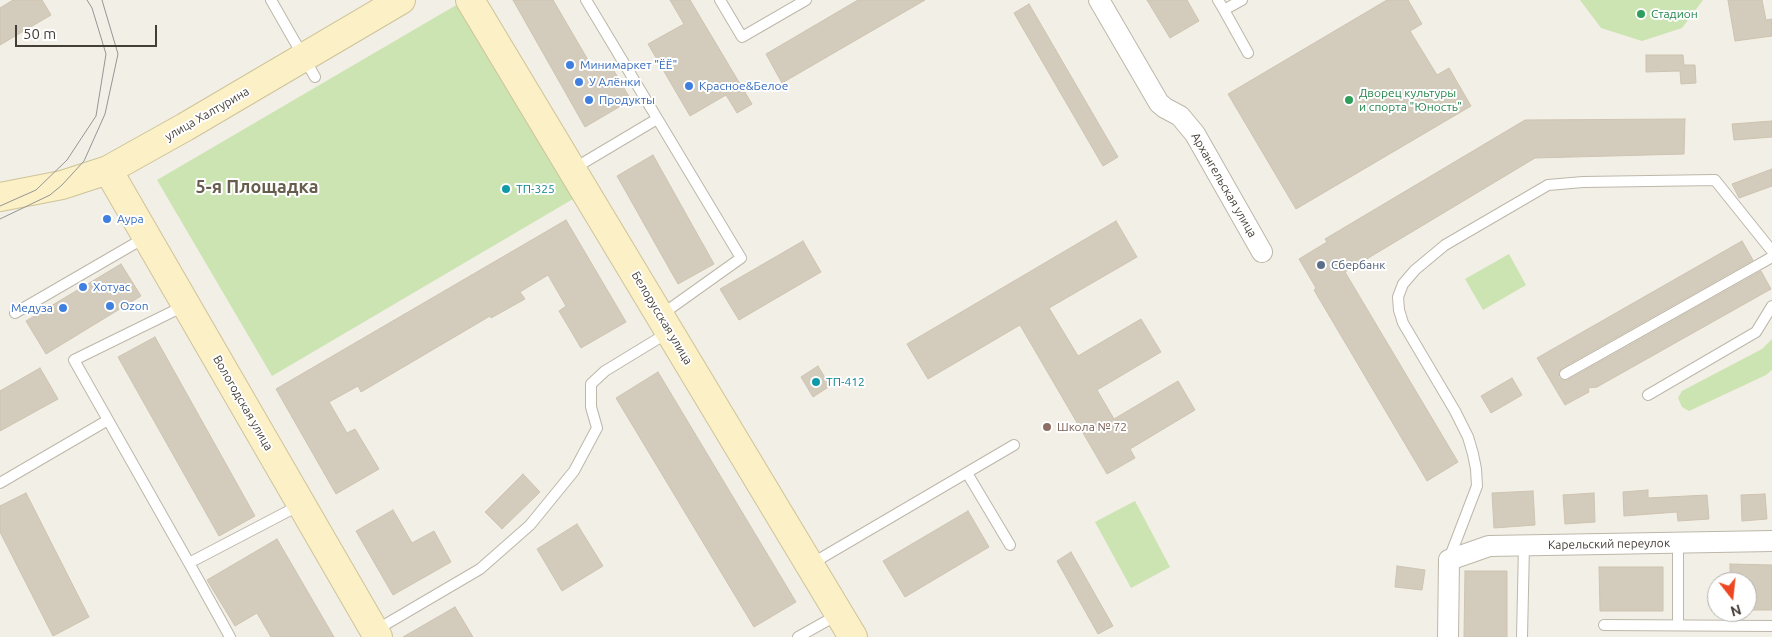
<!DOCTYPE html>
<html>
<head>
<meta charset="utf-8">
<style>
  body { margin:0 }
  #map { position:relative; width:1772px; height:637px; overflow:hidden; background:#f2efe6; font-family:Ubuntu,sans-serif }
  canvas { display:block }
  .north { position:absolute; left:1707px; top:572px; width:50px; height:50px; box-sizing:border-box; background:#fff; border:1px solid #b4b2af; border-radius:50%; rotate:164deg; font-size:14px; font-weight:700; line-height:20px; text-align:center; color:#443f36 }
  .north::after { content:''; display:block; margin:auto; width:18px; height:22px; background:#ed4721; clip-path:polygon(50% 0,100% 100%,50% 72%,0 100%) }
  .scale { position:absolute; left:15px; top:25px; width:142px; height:22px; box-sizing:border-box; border:2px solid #443f36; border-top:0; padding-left:6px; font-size:15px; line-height:18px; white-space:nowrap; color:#443f36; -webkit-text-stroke:4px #fff; paint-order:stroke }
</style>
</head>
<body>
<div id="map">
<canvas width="1772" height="637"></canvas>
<div class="north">N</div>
<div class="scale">50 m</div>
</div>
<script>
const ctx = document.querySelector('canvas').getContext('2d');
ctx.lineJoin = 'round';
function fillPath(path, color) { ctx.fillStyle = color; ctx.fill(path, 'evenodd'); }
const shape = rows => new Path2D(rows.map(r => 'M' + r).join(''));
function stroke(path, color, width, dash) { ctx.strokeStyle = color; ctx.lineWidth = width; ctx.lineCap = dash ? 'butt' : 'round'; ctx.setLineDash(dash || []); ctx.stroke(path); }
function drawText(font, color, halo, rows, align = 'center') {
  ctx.font = font + ' Ubuntu,sans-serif'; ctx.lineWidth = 4; ctx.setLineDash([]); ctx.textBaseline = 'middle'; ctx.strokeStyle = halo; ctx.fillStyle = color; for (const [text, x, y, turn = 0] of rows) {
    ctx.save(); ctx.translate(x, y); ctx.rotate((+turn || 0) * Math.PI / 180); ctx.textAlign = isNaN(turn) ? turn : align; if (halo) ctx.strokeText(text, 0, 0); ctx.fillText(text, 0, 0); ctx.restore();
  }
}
fillPath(shape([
  [1580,0,1703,0,1682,28,1642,41,1601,28],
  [458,4,573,199,272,376,157,180],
  [1509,254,1526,285,1483,310,1465,279],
  [1772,339,1772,370,1766,375,1689,411,1682,407,1678,398,1682,391,1762,349],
  [1135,501,1170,567,1131,588,1095,522]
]), '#cbe4b1');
const building = shape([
  [13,0,42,0,51,15,0,45,0,8,13,0],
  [513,0,553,0,595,72,610,64,631,100,585,127,513,0],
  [670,0,690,0,752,104,737,113,726,95,690,116,648,44,684,24,670,0],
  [858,0,925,0,782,83,766,54,858,0],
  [1147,0,1187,0,1199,21,1170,38,1147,0],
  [1387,0,1408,0,1422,24,1410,31,1437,75,1449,68,1471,106,1296,209,1228,94,1387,0],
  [1728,0,1762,0,1766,20,1772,19,1772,36,1735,41,1728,0],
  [1029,4,1118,157,1103,166,1014,13,1029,4],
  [1646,55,1683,55,1684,65,1695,65,1696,83,1681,84,1680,71,1646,72,1646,55],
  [1685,119,1684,154,1535,158,1345,272,1458,462,1427,481,1314,290,1316,288,1299,259,1327,242,1325,239,1525,120,1685,119],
  [1772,121,1772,137,1734,140,1732,124,1772,121],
  [653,155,714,264,678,284,617,176,653,155],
  [1772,169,1772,186,1739,198,1732,184,1772,169],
  [566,220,626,322,581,348,559,311,566,306,548,275,520,292,525,299,491,318,490,316,361,392,358,386,329,402,347,433,355,429,379,469,336,494,276,389,566,220],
  [1116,221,1137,257,1049,308,1078,356,1141,319,1161,352,1097,390,1114,419,1178,381,1195,410,1130,449,1135,458,1107,474,1020,325,928,379,907,344,1116,221],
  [803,241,821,272,739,320,720,289,803,241],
  [1742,241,1753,260,1562,368,1558,373,1559,378,1564,381,1568,380,1761,271,1771,289,1597,387,1588,388,1589,392,1565,405,1537,358,1742,241],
  [121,264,141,296,46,354,26,321,121,264],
  [155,337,255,516,219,536,118,357,155,337],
  [818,366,830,386,813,397,801,377,818,366],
  [40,368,58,399,0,431,0,391,40,368],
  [658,372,796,602,754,627,616,398,658,372],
  [1512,378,1522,395,1491,413,1481,396,1512,378],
  [523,474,540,492,502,529,485,512,523,474],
  [1648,490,1648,498,1707,495,1709,519,1678,521,1677,512,1624,516,1623,492,1648,490],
  [1533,491,1535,525,1494,528,1492,493,1533,491],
  [26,493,89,617,53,636,0,532,0,506,26,493],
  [1594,493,1595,522,1565,524,1563,495,1594,493],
  [1765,494,1767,519,1742,521,1741,495,1765,494],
  [393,510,412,543,434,531,451,562,393,595,356,531,393,510],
  [968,511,989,547,905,597,883,561,968,511],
  [577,524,603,566,562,591,537,549,577,524],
  [277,539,334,637,271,637,257,613,235,626,207,580,277,539],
  [1071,552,1113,626,1098,634,1057,561,1071,552],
  [1730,564,1772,565,1772,610,1747,610,1747,582,1730,582,1730,564],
  [1397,566,1425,570,1422,590,1395,587,1397,566],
  [1599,567,1663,567,1663,611,1600,611,1599,567],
  [1465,571,1507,571,1507,637,1464,637,1465,571],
  [455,607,473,637,403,637,455,607]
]);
fillPath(building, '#d3cbbc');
stroke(building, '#cdc3b0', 1);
const lane = shape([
  [271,0,315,77],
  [586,0,741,258,661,315],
  [720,0,742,37,806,0],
  [1218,0,1224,10],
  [1242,0,1224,10,1248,53],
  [573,169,657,119],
  [186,305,74,360,189,563,300,505],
  [15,313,146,237],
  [1565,374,1772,257],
  [1648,395,1756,332,1772,306],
  [967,473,1010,545],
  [0,483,108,420],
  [1678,542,1678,625],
  [1449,559,1477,486,1476,469,1473,454,1468,437,1455,411,1403,323,1399,310,1398,297,1403,284,1415,270,1445,245,1548,185,1583,182,1715,180,1772,251],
  [189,563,230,637],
  [811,564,1014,445],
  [1604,625,1772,626],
  [376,630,480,569,530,525,574,471,597,428,591,407,591,384,605,371,669,332],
  [798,637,839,614],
  [1522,637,1524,545]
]);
const street = shape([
  [1099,0,1159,103,1165,108,1180,116,1195,134,1262,252],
  [1448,637,1449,560,1489,546,1772,541]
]);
const secondary = shape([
  [470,0,853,637],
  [108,170,378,637],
  [0,197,62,185,108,170,185,127,401,0]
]);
stroke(lane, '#bdb7a9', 12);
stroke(street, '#bdb7a9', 22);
stroke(secondary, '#cfc398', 30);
stroke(lane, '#fff', 10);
stroke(street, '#fff', 20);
stroke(secondary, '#fbf0c6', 28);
stroke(shape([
  [0,206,36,190,67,160,96,116,106,54,92,8,87,0],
  [0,219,50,195,62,185,84,161,105,114,118,54,102,0]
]), '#959595', 1);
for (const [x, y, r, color] of [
  [1641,14,5,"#2e9e5b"],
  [570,65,5,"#3f7fe0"],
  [579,82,5,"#3f7fe0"],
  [689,86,5,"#3f7fe0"],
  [589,100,5,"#3f7fe0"],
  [1349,100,5,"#2e9e5b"],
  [506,189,5,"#0f9aa8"],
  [107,219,5,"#3f7fe0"],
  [1321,265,5,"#5c6f8a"],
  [83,287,5,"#3f7fe0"],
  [110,306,5,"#3f7fe0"],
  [63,308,5,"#3f7fe0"],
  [816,382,5,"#0f9aa8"],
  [1047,427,5,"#8d6e63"]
]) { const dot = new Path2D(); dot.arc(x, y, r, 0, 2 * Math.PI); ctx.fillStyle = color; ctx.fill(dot); stroke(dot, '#fff', 2); }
drawText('12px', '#27864d', '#fff', [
  ["Стадион",1651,14],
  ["Дворец культуры",1359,93],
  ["и спорта \"Юность\"",1359,107]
], 'left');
drawText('12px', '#366cbe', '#fff', [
  ["Минимаркет \"ЁЁ\"",580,65],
  ["У Алёнки",589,82],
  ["Красное&Белое",699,86],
  ["Продукты",599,100],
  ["Аура",117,219],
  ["Хотуас",93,287],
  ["Ozon",120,306],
  ["Медуза",53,308,"right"]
], 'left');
drawText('12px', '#443f36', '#fff', [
  ["улица Халтурина",207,114,-30],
  ["Архангельская улица",1224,185,60],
  ["Белорусская улица",662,318,59],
  ["Вологодская улица",243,403,60],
  ["Карельский переулок",1609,544,-1]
]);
drawText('12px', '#0d838f', '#fff', [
  ["ТП-325",516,189],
  ["ТП-412",826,382]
], 'left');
drawText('12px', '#4e5e75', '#fff', [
  ["Сбербанк",1331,265]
], 'left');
drawText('12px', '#785e54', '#fff', [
  ["Школа № 72",1057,427]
], 'left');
drawText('bold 18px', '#665d4d', '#fff', [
  ["5-я Площадка",257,187]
]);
</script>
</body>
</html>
